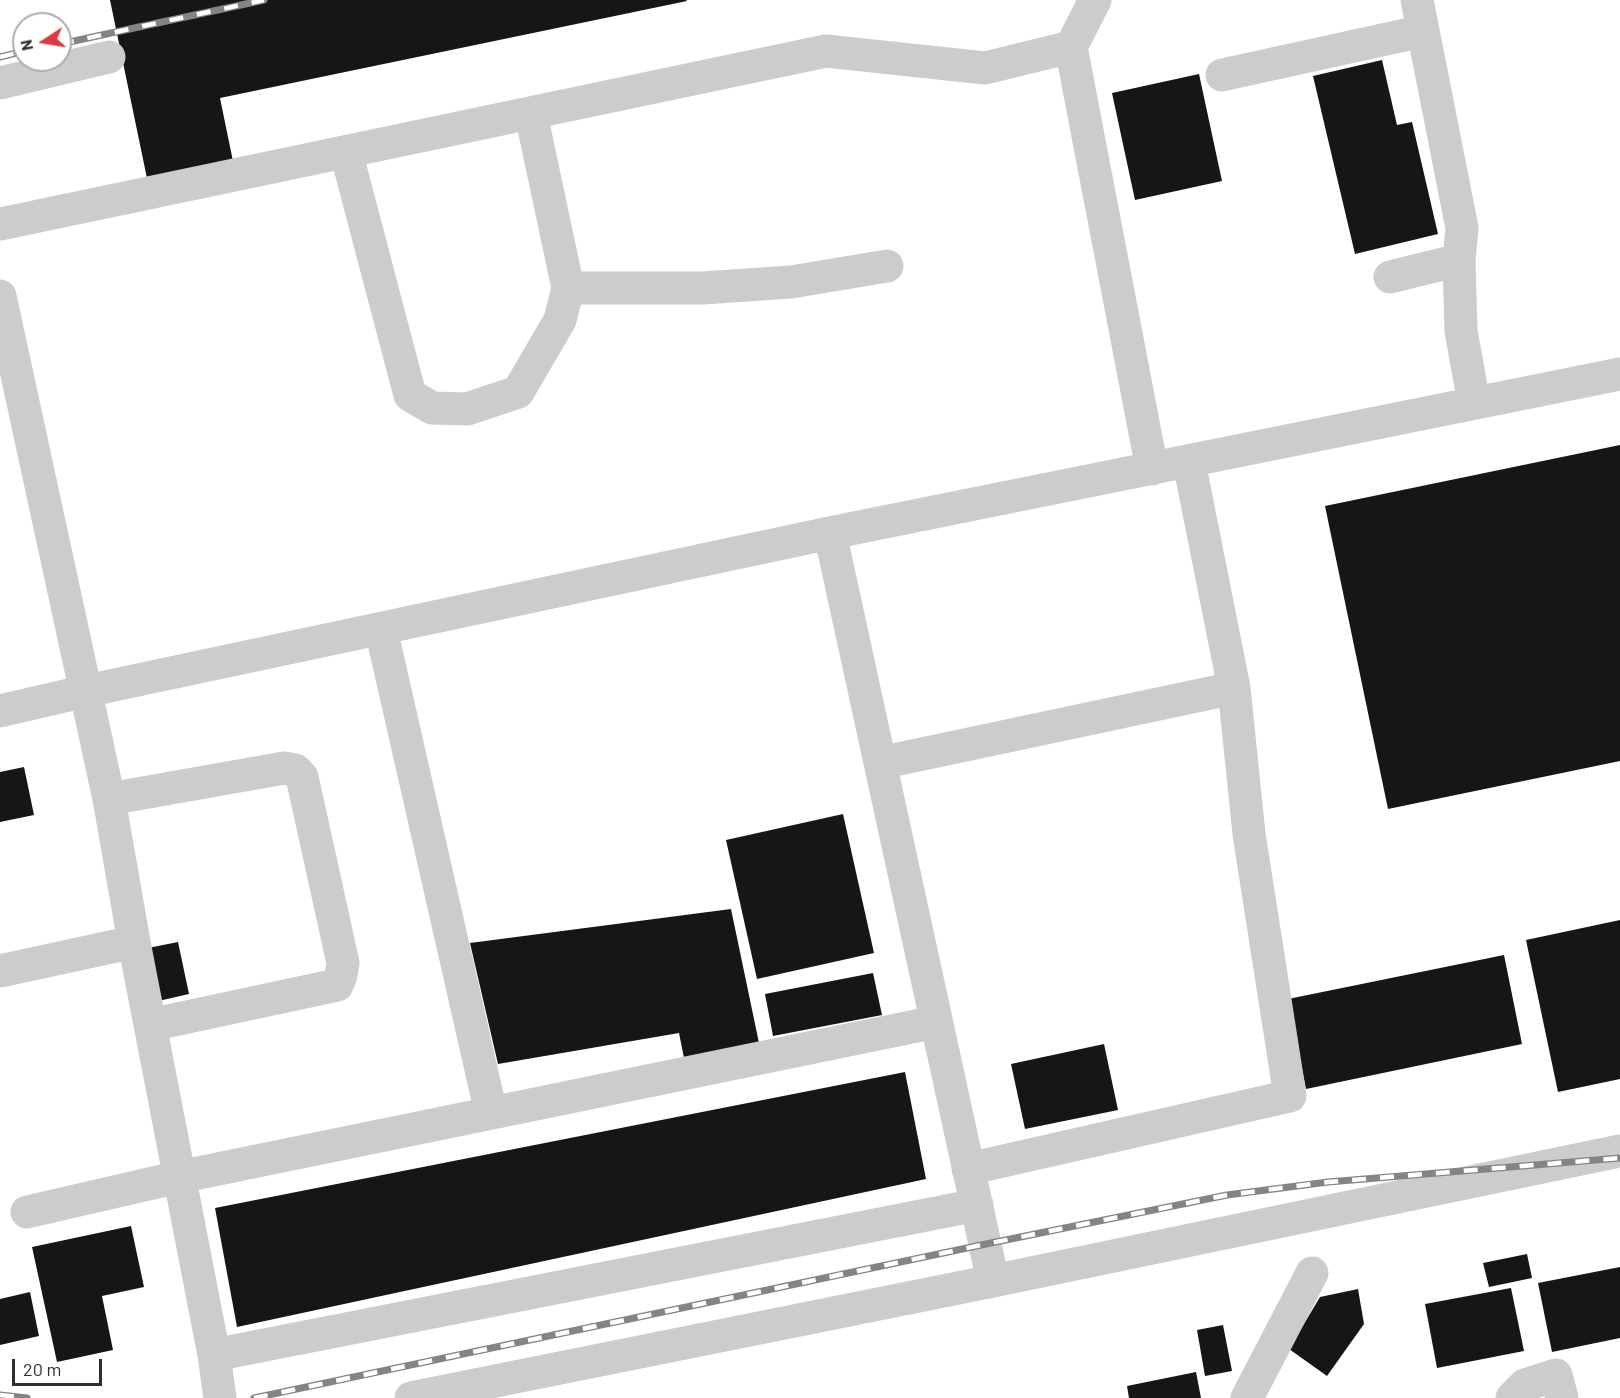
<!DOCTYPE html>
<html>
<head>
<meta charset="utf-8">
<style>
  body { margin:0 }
  #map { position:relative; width:1620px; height:1398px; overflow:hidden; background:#fff; font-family:Barlow,sans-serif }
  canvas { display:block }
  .north { position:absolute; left:12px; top:12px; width:60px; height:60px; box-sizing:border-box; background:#fff; border:2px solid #acacac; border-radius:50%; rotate:258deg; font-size:16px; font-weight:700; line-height:24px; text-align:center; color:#2f2f2f }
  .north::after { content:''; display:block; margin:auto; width:21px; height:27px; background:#de3941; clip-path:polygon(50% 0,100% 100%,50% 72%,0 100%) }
  .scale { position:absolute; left:12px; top:1359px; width:90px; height:27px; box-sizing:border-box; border:3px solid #2f2f2f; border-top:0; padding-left:8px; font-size:18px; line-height:21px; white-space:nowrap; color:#2f2f2f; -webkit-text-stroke:4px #fff; paint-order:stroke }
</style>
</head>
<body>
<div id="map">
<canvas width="1620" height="1398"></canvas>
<div class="north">N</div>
<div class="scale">20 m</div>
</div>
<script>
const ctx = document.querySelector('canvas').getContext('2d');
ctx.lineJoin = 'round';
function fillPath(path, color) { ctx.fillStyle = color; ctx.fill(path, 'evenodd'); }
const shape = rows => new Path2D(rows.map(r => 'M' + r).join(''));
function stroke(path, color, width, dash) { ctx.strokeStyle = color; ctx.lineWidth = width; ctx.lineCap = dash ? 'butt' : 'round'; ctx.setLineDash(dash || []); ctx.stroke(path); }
fillPath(shape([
  [110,0,686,0,687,1,220,98,235,171,149,188],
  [1382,60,1397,125,1412,122,1438,234,1355,254,1313,76],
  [1199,74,1222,181,1135,200,1112,93],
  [1620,445,1620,761,1388,809,1325,506],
  [24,767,34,815,0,822,0,772],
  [843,814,874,953,757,979,726,840],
  [731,909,759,1043,684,1058,679,1033,498,1064,470,943],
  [1620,920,1620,1079,1558,1092,1526,940],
  [178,942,189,994,154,1002,143,949],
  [1504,955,1522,1044,1306,1089,1288,999],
  [873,973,882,1015,773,1036,765,994],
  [1104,1044,1118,1110,1025,1129,1011,1064],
  [905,1072,926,1179,237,1327,215,1208],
  [131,1226,144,1287,102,1296,113,1350,57,1362,32,1247],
  [1527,1254,1532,1278,1489,1287,1483,1263],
  [1620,1267,1620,1338,1552,1352,1538,1283],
  [1511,1288,1524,1351,1437,1368,1425,1304],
  [1358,1289,1364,1324,1327,1376,1289,1349,1320,1297],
  [30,1292,39,1336,0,1345,0,1299],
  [1223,1325,1232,1371,1205,1376,1197,1330],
  [1196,1372,1201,1398,1129,1398,1127,1386]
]), '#161616');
stroke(shape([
  [1095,0,1071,47,1152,469],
  [1417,0,1462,228,1459,260,1461,331,1474,403],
  [1222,75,1423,31],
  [0,83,109,57],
  [531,114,568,288],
  [346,152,410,395,432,408,467,409,518,392,560,320,568,288,703,288,791,282,887,266],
  [0,224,826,51,985,68,1071,47],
  [1390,277,1459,260],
  [0,296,109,799,134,942,214,1355,220,1398],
  [830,533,993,1281],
  [381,629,491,1113],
  [0,711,86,691,830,533,1620,374],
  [880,763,1234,688],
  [109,799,284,768,295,770,302,777,343,963,341,975,337,985,150,1025],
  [0,971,134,942],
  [968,1169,1290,1096,1249,834,1234,688,1189,462],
  [27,1212,179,1177,936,1022],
  [214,1355,977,1205],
  [411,1398,993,1281,1620,1151],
  [1247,1398,1312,1273],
  [1512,1398,1525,1385,1556,1375,1562,1398]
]), '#ccc', 33);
const rail = shape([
  [60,44,264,0],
  [0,57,24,51],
  [0,1395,27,1398],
  [254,1398,986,1244,1227,1195,1328,1182,1620,1158]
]);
stroke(rail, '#848484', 7);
stroke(rail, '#fff', 4.5, [14]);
</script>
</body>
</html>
